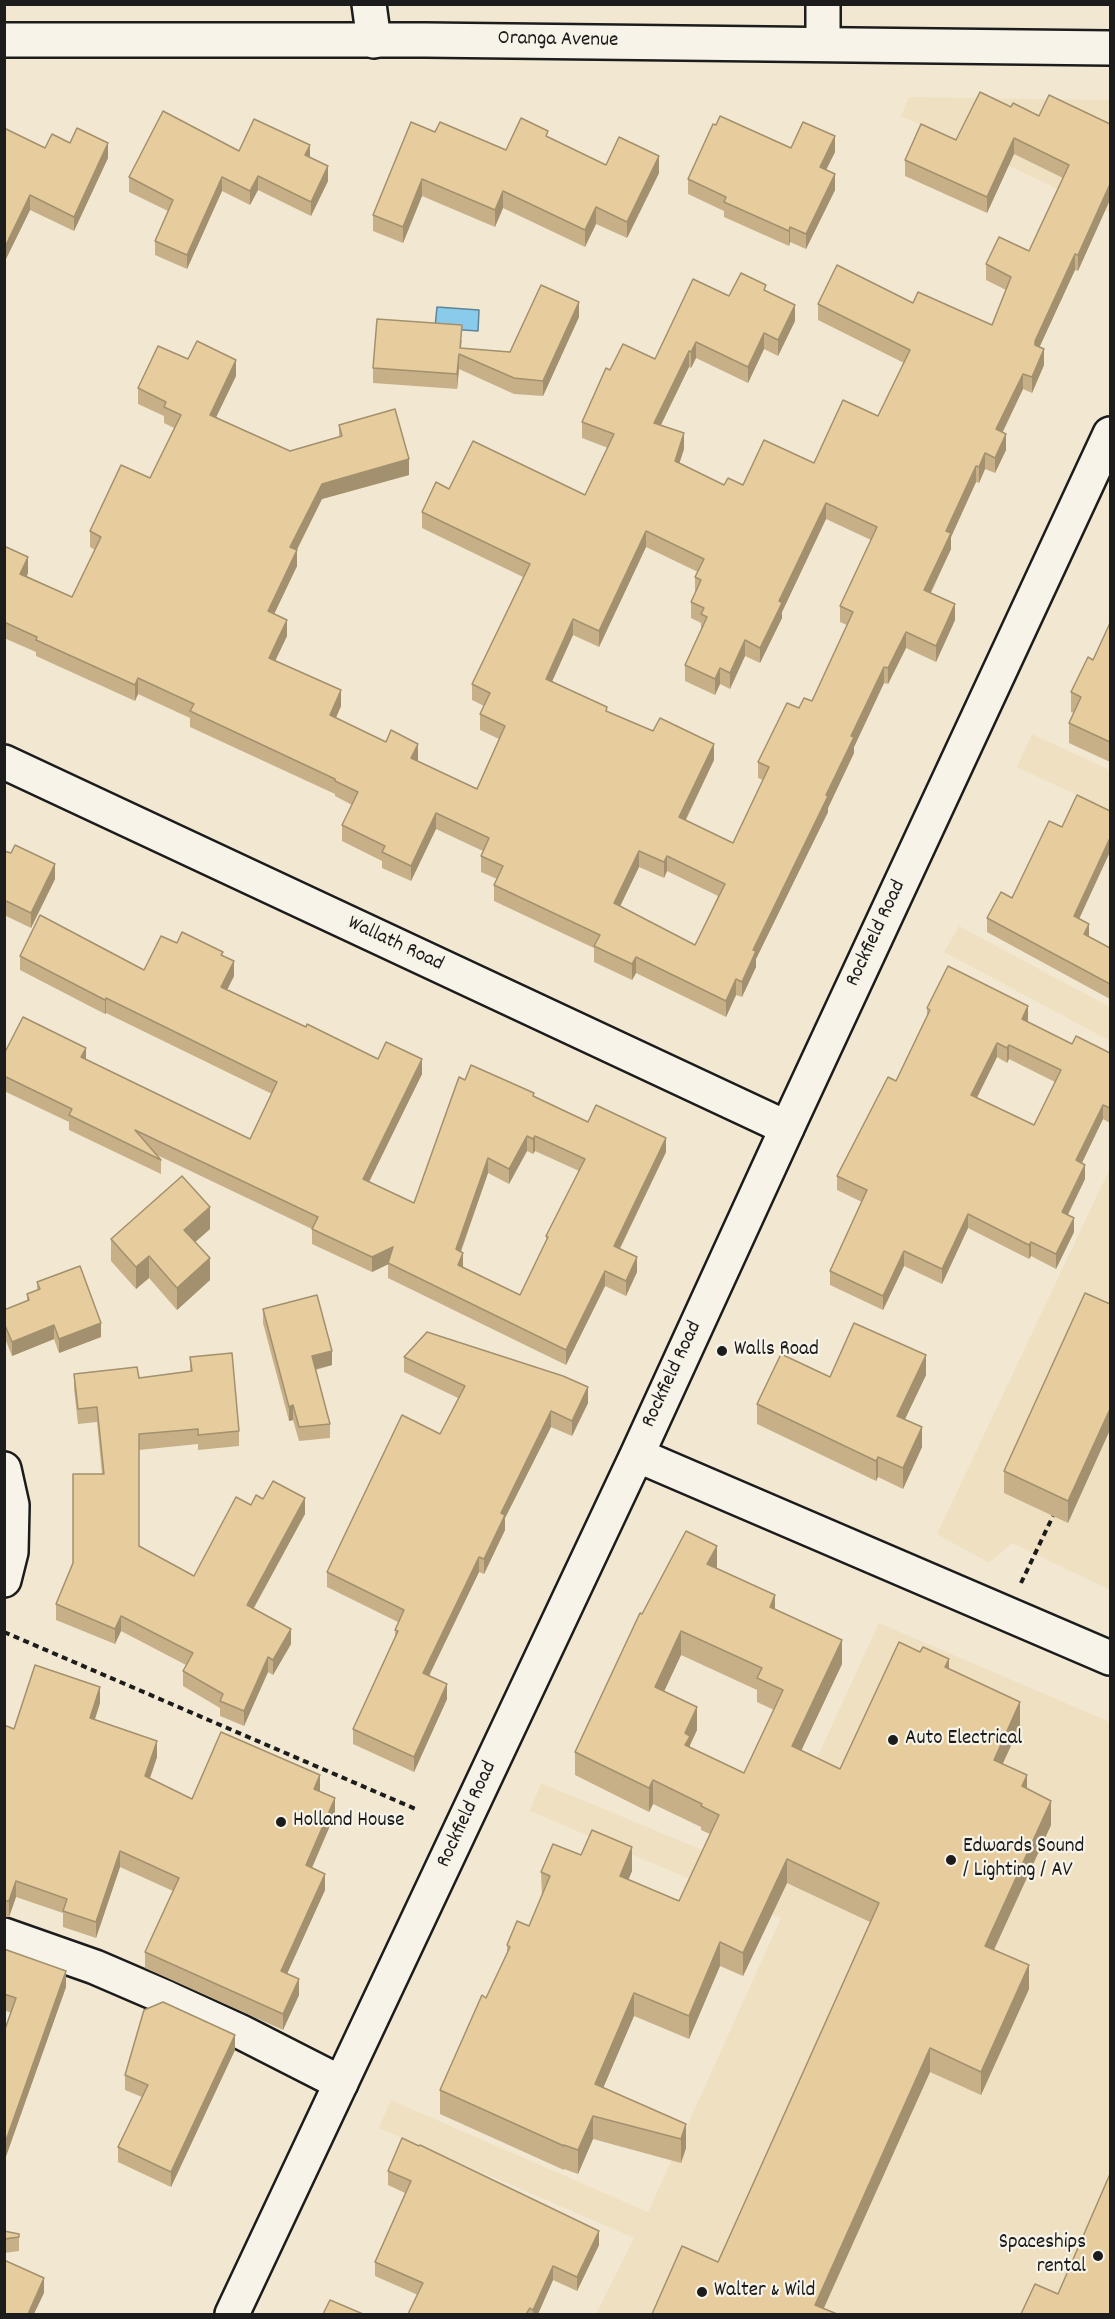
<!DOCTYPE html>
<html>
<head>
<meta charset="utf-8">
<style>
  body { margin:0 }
  #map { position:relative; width:1115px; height:2319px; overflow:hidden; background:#f2e8d2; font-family:Dekko,sans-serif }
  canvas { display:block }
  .frame { position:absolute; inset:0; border:6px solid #1c1c1c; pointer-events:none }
</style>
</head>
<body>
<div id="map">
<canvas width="1115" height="2319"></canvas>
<div class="frame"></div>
</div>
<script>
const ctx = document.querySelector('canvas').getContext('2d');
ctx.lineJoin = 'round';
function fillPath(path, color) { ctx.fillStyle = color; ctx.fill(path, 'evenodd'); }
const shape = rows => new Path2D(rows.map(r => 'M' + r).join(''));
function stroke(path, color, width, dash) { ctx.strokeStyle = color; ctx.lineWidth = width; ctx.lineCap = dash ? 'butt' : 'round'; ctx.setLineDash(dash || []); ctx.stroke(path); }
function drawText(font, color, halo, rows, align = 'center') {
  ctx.font = font + ' Dekko,sans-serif'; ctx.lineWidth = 4.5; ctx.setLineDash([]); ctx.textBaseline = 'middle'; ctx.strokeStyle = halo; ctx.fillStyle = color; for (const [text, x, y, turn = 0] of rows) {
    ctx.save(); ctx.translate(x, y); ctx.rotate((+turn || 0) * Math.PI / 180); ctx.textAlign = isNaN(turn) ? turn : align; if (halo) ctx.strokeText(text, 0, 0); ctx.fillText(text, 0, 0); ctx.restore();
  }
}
fillPath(shape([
  [909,97,1110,100,1110,213,901,116],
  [1032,734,1110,770,1110,811,1017,767],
  [959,926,1110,1007,1110,1041,944,952],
  [1110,1168,1110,1590,1012,1543,989,1563,937,1534],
  [879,1623,1110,1722,1110,2314,596,2314,634,2238,379,2128,391,2100,648,2212,781,1918,530,1811,541,1783,763,1875]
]), '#efe0c2');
const water = shape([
  [437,307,479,310,478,331,435,328,437,307]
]);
fillPath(water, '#8acaeb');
stroke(water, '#5e8498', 1.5);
const street = shape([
  [369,4,374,41],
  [823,44,823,4],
  [4,762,787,1128],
  [4,1469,12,1505,11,1552,4,1580],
  [4,1935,95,1967,167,1998,239,2031,341,2083]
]);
const secondary = shape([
  [4,40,425,40,1110,48],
  [637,1455,1110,1658],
  [232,2314,637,1455,787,1128,1110,434]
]);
stroke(street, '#1c1c1c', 38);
stroke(secondary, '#1c1c1c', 38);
stroke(shape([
  [1021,1583,1053,1516],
  [4,1632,418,1810]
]), '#1c1c1c', 4, [6, 4.5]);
stroke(street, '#f7f3e8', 33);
stroke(secondary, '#f7f3e8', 33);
fillPath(shape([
  [1011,107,1039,116,1110,124,1078,271,1075,270,1039,347,1044,365,1032,393,1023,389,1003,432,1006,450,995,473,985,469,979,483,976,482,951,537,951,549,931,593,955,620,936,662,906,648,888,684,884,683,854,747,854,753,828,808,828,812,756,959,756,967,742,997,736,995,726,1017,636,973,632,980,594,962,594,948,494,901,494,885,497,879,481,872,481,856,483,851,436,829,411,881,382,868,382,861,342,841,342,825,352,805,335,796,335,794,190,727,190,718,138,694,135,701,36,656,36,652,4,638,4,546,28,573,27,576,72,597,95,550,90,547,90,531,150,478,174,428,164,423,164,416,138,404,138,388,188,359,236,376,216,417,290,451,339,437,339,425,409,475,322,499,297,550,297,566,274,614,287,636,275,660,341,706,336,718,418,760,417,761,477,789,499,739,480,730,480,714,484,706,472,700,472,684,523,577,422,528,422,512,449,489,585,495,608,448,582,438,582,422,610,370,655,359,729,296,766,291,795,321,778,356,764,349,748,383,696,358,691,368,689,367,661,425,684,449,679,463,724,485,743,485,814,463,878,416,904,363,818,320,818,304,913,303,992,325,1006,290,986,280,986,264,1029,251,1063,178,1014,154,987,213,905,176,905,160,956,140],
  [826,519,871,540,840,606,840,622,847,625,812,701,799,708,758,762,758,778,763,780,733,843,686,820,714,760,607,711,552,681,573,635,599,647,646,547,698,572,695,577,695,593,691,602,691,618,701,623,701,629,685,665,685,681,715,695,720,684,730,689,745,656,760,663,782,618,782,612],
  [639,867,664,878,667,871,718,896,695,945,620,906],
  [4,128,45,148,70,143,108,158,74,231,30,210,4,263],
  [435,132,506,150,548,138,606,165,659,173,627,238,596,224,585,247,503,208,495,227,422,196,403,243,373,231,373,215],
  [791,148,835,152,826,170,835,190,806,249,790,242,789,246,724,217,724,211,688,194,688,179],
  [239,151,310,157,328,181,311,216,258,190,250,205,222,191,187,269,155,255,155,241,168,211,129,192,129,177],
  [579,317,543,396,514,394,459,369,457,389,373,383,373,368,462,340,461,348,510,352],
  [1110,623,1110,762,1069,743,1069,723,1074,713,1071,712,1071,692,1093,660],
  [4,851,55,879,31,928,4,915],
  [1012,898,1080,919,1089,937,1110,948,1110,999,987,932,987,918],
  [177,943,223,956,234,976,227,990,306,1027,378,1059,422,1074,369,1182,414,1203,465,1080,534,1096,588,1122,666,1152,620,1249,637,1272,626,1296,605,1286,566,1365,388,1278,388,1264,372,1272,312,1244,312,1229,157,1155,161,1160,161,1174,69,1130,69,1122,4,1091,4,1054,86,1059,250,1139,272,1094,106,1013,105,1014,20,970,20,956,144,970],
  [527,1151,533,1154,535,1151,579,1171,546,1236,546,1241,520,1295,463,1267,461,1252,488,1173,509,1184],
  [927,1008,1028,1020,1027,1022,1072,1044,1110,1053,1110,1123,1103,1119,1082,1163,1085,1179,1068,1215,1074,1232,1056,1269,1031,1256,1029,1259,968,1228,942,1284,904,1266,883,1310,830,1285,830,1271,862,1202,837,1190,837,1176,896,1081,927,1016],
  [997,1057,1007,1063,1009,1059,1055,1082,1034,1125,977,1098],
  [210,1229,195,1242,210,1280,177,1310,149,1278,136,1289,111,1261,111,1239],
  [37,1282,101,1337,59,1353,54,1339,12,1356,4,1336,4,1310,27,1301,27,1294,37,1290],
  [1085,1293,1068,1523,1004,1493,1004,1471],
  [263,1309,332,1365,316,1370,330,1424,330,1438,299,1441,293,1420,289,1421,263,1323],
  [190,1357,239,1431,239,1446,198,1450,198,1444,139,1450,139,1546,194,1576,251,1505,263,1499,305,1514,254,1608,291,1644,273,1675,268,1672,244,1726,220,1716,220,1708,183,1686,183,1671,186,1665,121,1631,115,1644,56,1620,56,1604,73,1563,102,1474,97,1422,78,1424,74,1389,74,1374,139,1378,190,1371],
  [404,1357,588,1403,572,1436,551,1427,505,1518,505,1530,484,1574,479,1572,429,1676,447,1699,414,1772,353,1744,353,1729,395,1638,395,1630,398,1622,327,1587,327,1572,440,1434,458,1398,404,1372],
  [926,1375,905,1419,922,1447,903,1489,878,1477,876,1481,757,1424,757,1404,830,1377],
  [717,1568,775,1609,842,1664,801,1751,840,1769,949,1669,1020,1726,1002,1764,1027,1789,1051,1825,994,1950,1029,1989,981,2095,930,2072,824,2308,718,2262,870,1922,787,1883,743,1976,720,1966,689,2039,634,2016,603,2088,686,2124,686,2148,681,2163,593,2139,578,2174,564,2169,564,2170,440,2114,440,2090,486,1998,507,1954,507,1945,529,1926,542,1896,541,1872,581,1855,632,1871,628,1880,679,1901,710,1834,701,1830,701,1827,653,1804,649,1812,575,1775,575,1752,642,1614],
  [681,1655,757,1690,757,1702,774,1710,744,1773,690,1748,690,1745,697,1730,664,1691],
  [100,1703,95,1719,157,1757,150,1778,192,1799,320,1791,320,1792,335,1814,312,1868,325,1890,287,1974,299,1995,283,2030,145,1968,145,1952,173,1891,120,1867,96,1938,63,1927,63,1913,16,1897,9,1917,4,1917,4,1725,14,1729],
  [4,1949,66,1987,4,2162,4,2032,11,2013,4,2010],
  [235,2050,171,2187,118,2162,118,2147,142,2097,125,2090,125,2075],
  [388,2171,599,2245,577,2291,553,2280,538,2314,408,2314,418,2295,375,2276,375,2262,405,2193,388,2185],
  [4,2231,19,2234,19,2251,4,2253]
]), '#c7b087');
fillPath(shape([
  [835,136,835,152,820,182,820,167],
  [1014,138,1014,154,987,213,987,197],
  [108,143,108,158,74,231,74,217],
  [310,145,310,159,305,155],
  [659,156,659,173,627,238,627,222],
  [328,166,328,181,311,216,311,202],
  [835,174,835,190,806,249,806,234],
  [258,176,258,190,250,205,250,191],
  [222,177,222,191,187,269,187,255],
  [422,179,422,196,403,243,403,227],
  [1110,184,1110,200,1078,271,1078,255],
  [503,191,503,208,495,227,495,210],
  [30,195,30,210,4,263,4,249],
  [596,207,596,224,585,247,585,230],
  [790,227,790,242,789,246,789,231],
  [1075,254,1075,270,1035,357,1035,341],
  [579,302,579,317,543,396,543,381],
  [795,305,795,321,778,356,778,340],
  [764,333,764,349,748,383,748,367],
  [696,342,696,358,691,368,691,352],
  [1044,349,1044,365,1032,393,1032,377],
  [689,351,689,367,654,439,654,423],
  [459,354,459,369,457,389,457,374],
  [236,360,236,376,210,430,210,415],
  [1023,374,1023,389,996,445,996,429],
  [684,433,684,449,675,477,675,461],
  [1006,434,1006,450,995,473,995,458],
  [985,453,985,469,979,483,979,467],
  [409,459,409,475,322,499,290,563,290,547,322,484],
  [976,466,976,482,951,537,951,549,924,606,924,590,946,531],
  [826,503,826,519,782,612,782,618,760,663,760,648,779,601],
  [646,531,646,547,599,647,599,631],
  [297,550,297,566,268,627,268,611],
  [28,557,28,573,20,590,20,574],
  [955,604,955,620,936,662,936,646],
  [573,619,573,635,546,695,546,679],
  [287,620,287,636,269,674,269,658],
  [906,632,906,648,888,684,888,668],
  [745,640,745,656,730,689,730,673],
  [884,667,884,683,854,747,854,753,828,808,828,812,756,959,756,967,742,997,742,982,753,950,826,795,851,736],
  [720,668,720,684,715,695,715,679],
  [138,678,138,694,135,701,135,685],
  [341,690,341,706,330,731,330,715],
  [418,744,418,760,411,774,411,758],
  [714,744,714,760,679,833,679,817],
  [436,813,436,829,411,881,411,866],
  [1110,838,1110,852,1074,930,1074,916],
  [639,851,639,867,614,919,614,903],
  [667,856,667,871,664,878,664,862],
  [55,864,55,879,31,928,31,913],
  [1089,924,1089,938,1084,934],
  [636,957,636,973,632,980,632,964],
  [234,961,234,976,221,1002,221,987],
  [736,979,736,995,726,1017,726,1001],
  [106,998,106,1013,105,1014,105,1000],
  [1028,1006,1028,1020,1022,1034,1022,1019],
  [997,1043,997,1057,971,1109,971,1095],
  [1009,1045,1009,1059,1007,1063,1007,1048],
  [86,1048,86,1063,81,1057],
  [422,1059,422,1074,363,1194,363,1179],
  [1103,1105,1103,1119,1076,1175,1076,1160],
  [527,1136,527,1151,509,1184,509,1169],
  [535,1136,535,1151,533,1154,533,1139],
  [666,1138,666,1152,614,1260,614,1246],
  [488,1158,488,1173,456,1264,456,1249],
  [1085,1165,1085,1179,1062,1226,1062,1212],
  [210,1207,210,1229,184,1252,184,1230],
  [968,1214,968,1228,942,1284,942,1269],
  [1074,1218,1074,1232,1056,1269,1056,1254],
  [1031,1242,1031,1256,1029,1259,1029,1245],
  [393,1247,393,1262,372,1272,372,1257],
  [904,1251,904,1266,883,1310,883,1296],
  [463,1253,463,1268,458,1265],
  [149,1256,149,1278,136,1289,136,1267],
  [637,1257,637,1272,626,1296,626,1281],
  [210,1258,210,1280,177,1310,177,1288],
  [605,1271,605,1286,566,1365,566,1350],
  [101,1323,101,1337,59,1353,59,1339],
  [54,1325,54,1339,12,1356,12,1342],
  [332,1351,332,1365,312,1370,312,1356],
  [926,1355,926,1375,897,1436,897,1416],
  [588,1387,588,1403,572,1436,572,1421],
  [293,1405,293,1420,289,1421,289,1407],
  [1110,1409,1110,1430,1068,1523,1068,1501],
  [551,1411,551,1427,505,1518,505,1530,484,1574,484,1559,501,1513],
  [922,1427,922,1447,903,1489,903,1468],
  [878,1457,878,1477,876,1481,876,1461],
  [305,1498,305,1514,247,1620,247,1605],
  [717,1546,717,1570,707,1564],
  [479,1557,479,1572,423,1688,423,1673],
  [775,1595,775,1618,770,1607],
  [121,1616,121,1631,115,1644,115,1629],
  [291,1629,291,1644,273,1675,273,1660],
  [681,1631,681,1655,655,1711,655,1687],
  [842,1640,842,1664,792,1770,792,1746],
  [268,1657,268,1672,244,1726,244,1711],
  [949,1659,949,1683,945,1667],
  [447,1684,447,1699,414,1772,414,1757],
  [100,1687,100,1703,90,1734,90,1718],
  [1020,1702,1020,1726,994,1783,994,1760],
  [697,1707,697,1730,690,1745,690,1760,685,1769,685,1733],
  [157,1741,157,1757,145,1792,145,1776],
  [320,1775,320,1791,314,1805,314,1789],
  [1027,1775,1027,1799,1022,1786],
  [653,1780,653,1804,649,1812,649,1788],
  [335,1798,335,1814,306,1881,306,1865],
  [1051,1801,1051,1825,985,1969,985,1946],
  [632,1847,632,1871,620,1900,620,1876],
  [120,1851,120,1867,96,1938,96,1922],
  [787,1859,787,1883,743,1976,743,1953],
  [325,1874,325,1890,281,1987,281,1971],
  [16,1881,16,1897,9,1917,9,1901],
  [720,1942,720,1966,689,2039,689,2016],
  [1029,1965,1029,1989,981,2095,981,2072],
  [66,1971,66,1987,4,2162,4,2146],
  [299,1979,299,1995,283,2030,283,2014],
  [634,1993,634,2016,595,2107,595,2084],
  [235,2035,235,2050,171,2187,171,2172],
  [930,2048,930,2072,821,2314,815,2305],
  [593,2116,593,2139,578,2174,578,2150],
  [686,2124,686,2148,681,2163,681,2139],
  [599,2231,599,2245,577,2291,577,2277],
  [553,2266,553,2280,538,2314,533,2314,533,2310],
  [44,2278,44,2293,34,2314,28,2314]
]), '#a2906e');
const building = shape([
  [980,92,1011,107,1013,103,1039,116,1049,95,1110,124,1110,184,1078,255,1075,254,1035,341,1035,345,1044,349,1032,377,1023,374,996,429,1006,434,995,458,985,453,979,467,976,466,946,531,951,533,924,590,955,604,936,646,906,632,888,668,884,667,851,736,854,737,826,795,828,796,753,950,756,951,742,982,736,979,726,1001,636,957,632,964,594,946,600,935,494,885,503,866,481,856,489,838,436,813,411,866,382,852,385,846,342,825,358,792,335,781,335,779,190,711,194,704,138,678,135,685,36,640,37,637,4,622,4,546,28,557,20,574,72,597,101,537,90,531,121,465,150,478,181,415,164,407,166,402,138,388,158,346,188,359,197,341,236,360,210,415,290,451,342,436,339,425,395,409,409,459,322,484,290,547,297,550,268,611,287,620,269,658,341,690,330,715,386,742,391,730,418,744,411,758,477,789,505,726,480,714,490,693,472,684,530,564,422,512,436,482,449,489,473,441,585,495,614,434,582,422,606,368,610,370,623,344,655,359,693,279,729,296,741,273,766,285,764,290,795,305,778,340,764,333,748,367,696,342,691,352,689,351,654,423,684,433,675,461,724,485,728,478,743,485,764,440,814,463,843,400,878,416,910,350,818,304,837,265,913,303,918,292,992,325,1011,277,986,264,999,237,1029,251,1069,165,1014,138,987,197,905,160,921,124,956,140,980,92],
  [826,503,877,527,840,606,853,612,812,701,804,698,799,708,787,703,758,762,769,767,733,843,679,817,714,744,660,718,653,731,606,711,607,707,546,679,573,619,599,631,646,531,704,559,695,577,701,580,691,602,704,608,701,614,707,617,685,665,715,679,720,668,730,673,745,640,760,648,782,603,779,601,826,503],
  [639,851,664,862,667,856,725,884,695,945,614,903,639,851],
  [163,111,239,151,254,119,310,145,305,155,328,166,311,202,258,176,250,191,222,177,187,255,155,241,173,200,129,177,163,111],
  [720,116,791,148,803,122,835,136,820,167,835,174,806,234,790,227,789,231,724,202,726,197,688,179,713,124,716,125,720,116],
  [521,118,548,131,546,136,606,165,619,137,659,156,627,222,596,207,585,230,503,191,495,210,422,179,403,227,373,215,411,122,435,132,440,122,506,150,521,118],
  [4,128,45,148,52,134,70,143,77,128,108,143,74,217,30,195,4,249,4,128],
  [541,285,579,302,543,381,514,378,459,354,457,374,373,368,377,319,462,325,460,348,510,352,541,285],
  [1110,623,1110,742,1069,723,1081,697,1071,692,1088,657,1093,660,1110,623],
  [1077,795,1110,811,1110,838,1074,916,1089,924,1084,934,1110,948,1110,984,987,918,1001,892,1012,898,1049,821,1062,827,1077,795],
  [15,845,55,864,31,913,4,900,4,851,11,853,15,845],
  [40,915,144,970,161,936,177,943,182,932,223,952,221,955,234,961,221,987,306,1027,307,1024,378,1059,386,1042,422,1059,363,1179,414,1203,459,1077,465,1080,471,1065,534,1093,533,1096,588,1122,596,1105,666,1138,614,1246,637,1257,626,1281,605,1271,566,1350,388,1263,393,1247,372,1257,312,1229,318,1217,135,1130,161,1160,69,1115,72,1109,4,1076,4,1054,23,1017,86,1048,81,1057,250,1139,277,1082,106,998,105,1000,20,956,40,915],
  [527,1136,533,1139,535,1136,585,1159,546,1236,548,1237,520,1295,458,1265,463,1253,456,1249,488,1158,509,1169,527,1136],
  [948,966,1028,1006,1022,1019,1072,1044,1076,1036,1110,1053,1110,1108,1103,1105,1076,1160,1085,1165,1062,1212,1074,1218,1056,1254,1031,1242,1029,1245,968,1214,942,1269,904,1251,883,1296,830,1271,867,1190,837,1176,888,1077,896,1081,930,1010,927,1008,948,966],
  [997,1043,1007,1048,1009,1045,1061,1070,1034,1125,971,1095,997,1043],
  [182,1176,210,1207,184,1230,210,1258,177,1288,149,1256,136,1267,111,1239,182,1176],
  [80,1266,101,1323,59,1339,54,1325,12,1342,4,1323,4,1310,29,1300,27,1294,40,1289,37,1282,80,1266],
  [1085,1293,1110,1304,1110,1409,1068,1501,1004,1471,1085,1293],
  [317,1295,332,1351,312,1356,330,1424,299,1427,293,1405,289,1407,263,1309,317,1295],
  [854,1323,926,1355,897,1416,922,1427,903,1468,878,1457,876,1461,757,1404,781,1354,830,1377,854,1323],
  [427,1332,563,1376,588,1387,572,1421,551,1411,501,1513,505,1515,484,1559,479,1557,423,1673,447,1684,414,1757,353,1729,398,1631,395,1630,404,1610,327,1572,402,1415,440,1434,465,1386,404,1357,427,1332],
  [232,1353,239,1431,198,1435,198,1429,139,1434,139,1546,194,1576,236,1497,251,1505,256,1495,263,1499,273,1481,305,1498,247,1605,291,1629,273,1660,268,1657,244,1711,220,1701,223,1694,183,1671,193,1653,121,1616,115,1629,56,1604,73,1563,73,1474,104,1474,97,1407,78,1409,74,1374,137,1367,139,1378,192,1371,190,1357,232,1353],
  [686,1531,717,1546,707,1564,775,1595,770,1607,842,1640,792,1746,840,1769,899,1642,920,1652,923,1647,949,1659,945,1667,1020,1702,994,1760,1027,1775,1022,1786,1051,1801,985,1946,1029,1965,981,2072,930,2048,815,2305,837,2314,652,2314,682,2246,718,2262,879,1903,787,1859,743,1953,720,1942,689,2016,634,1993,595,2084,686,2124,681,2139,593,2116,578,2150,564,2145,564,2146,440,2090,482,1995,486,1998,510,1947,507,1945,517,1921,529,1926,550,1876,541,1872,553,1844,581,1855,592,1830,632,1847,620,1876,679,1901,719,1815,701,1806,702,1804,653,1780,649,1788,575,1752,640,1613,642,1614,686,1531],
  [681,1631,762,1668,757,1678,783,1690,744,1773,685,1745,690,1736,685,1733,697,1707,655,1687,681,1631],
  [35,1665,100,1687,90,1718,157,1741,145,1776,192,1799,221,1732,320,1775,314,1789,335,1798,306,1865,325,1874,281,1971,299,1979,283,2014,145,1952,179,1878,120,1851,96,1922,63,1911,67,1899,16,1881,9,1901,4,1901,4,1725,14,1729,35,1665],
  [4,1949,66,1971,4,2146,4,2032,16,1998,4,1994,4,1949],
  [163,2002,235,2035,171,2172,118,2147,148,2085,125,2075,144,2010,163,2002],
  [402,2138,419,2146,420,2145,599,2231,577,2277,553,2266,533,2310,530,2308,526,2314,408,2314,423,2283,375,2262,411,2181,388,2171,402,2138],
  [1110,2174,1110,2314,1021,2314,1035,2284,1058,2294,1110,2174],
  [4,2231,19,2234,19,2237,4,2239,4,2231],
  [4,2260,44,2278,28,2314,4,2314,4,2260],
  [330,2300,363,2314,323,2314,330,2300]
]);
fillPath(building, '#e7cd9d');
stroke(building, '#a2906e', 1.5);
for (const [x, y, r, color] of [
  [722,1351,6,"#1c1c1c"],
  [893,1740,6,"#1c1c1c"],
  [281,1822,6,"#1c1c1c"],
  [951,1860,6,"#1c1c1c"],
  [1098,2256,6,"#1c1c1c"],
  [702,2292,6,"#1c1c1c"]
]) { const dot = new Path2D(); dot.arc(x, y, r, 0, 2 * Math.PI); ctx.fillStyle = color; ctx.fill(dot); stroke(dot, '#f7f3e8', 2); }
drawText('21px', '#1c1c1c', '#f7f3e8', [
  ["Oranga Avenue",558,41,1],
  ["Rockfield Road",877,934,-65],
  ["Wallath Road",395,945,25],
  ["Rockfield Road",673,1375,-65],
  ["Rockfield Road",468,1815,-65]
]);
drawText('21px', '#1c1c1c', '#f7f3e8', [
  ["Walls Road",734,1351],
  ["Auto Electrical",905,1740],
  ["Holland House",293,1822],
  ["Edwards Sound",963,1848],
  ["/ Lighting / AV",963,1872],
  ["Spaceships",1086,2244,"right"],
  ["rental",1086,2268,"right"],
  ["Walter & Wild",714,2292]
], 'left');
</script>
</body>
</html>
